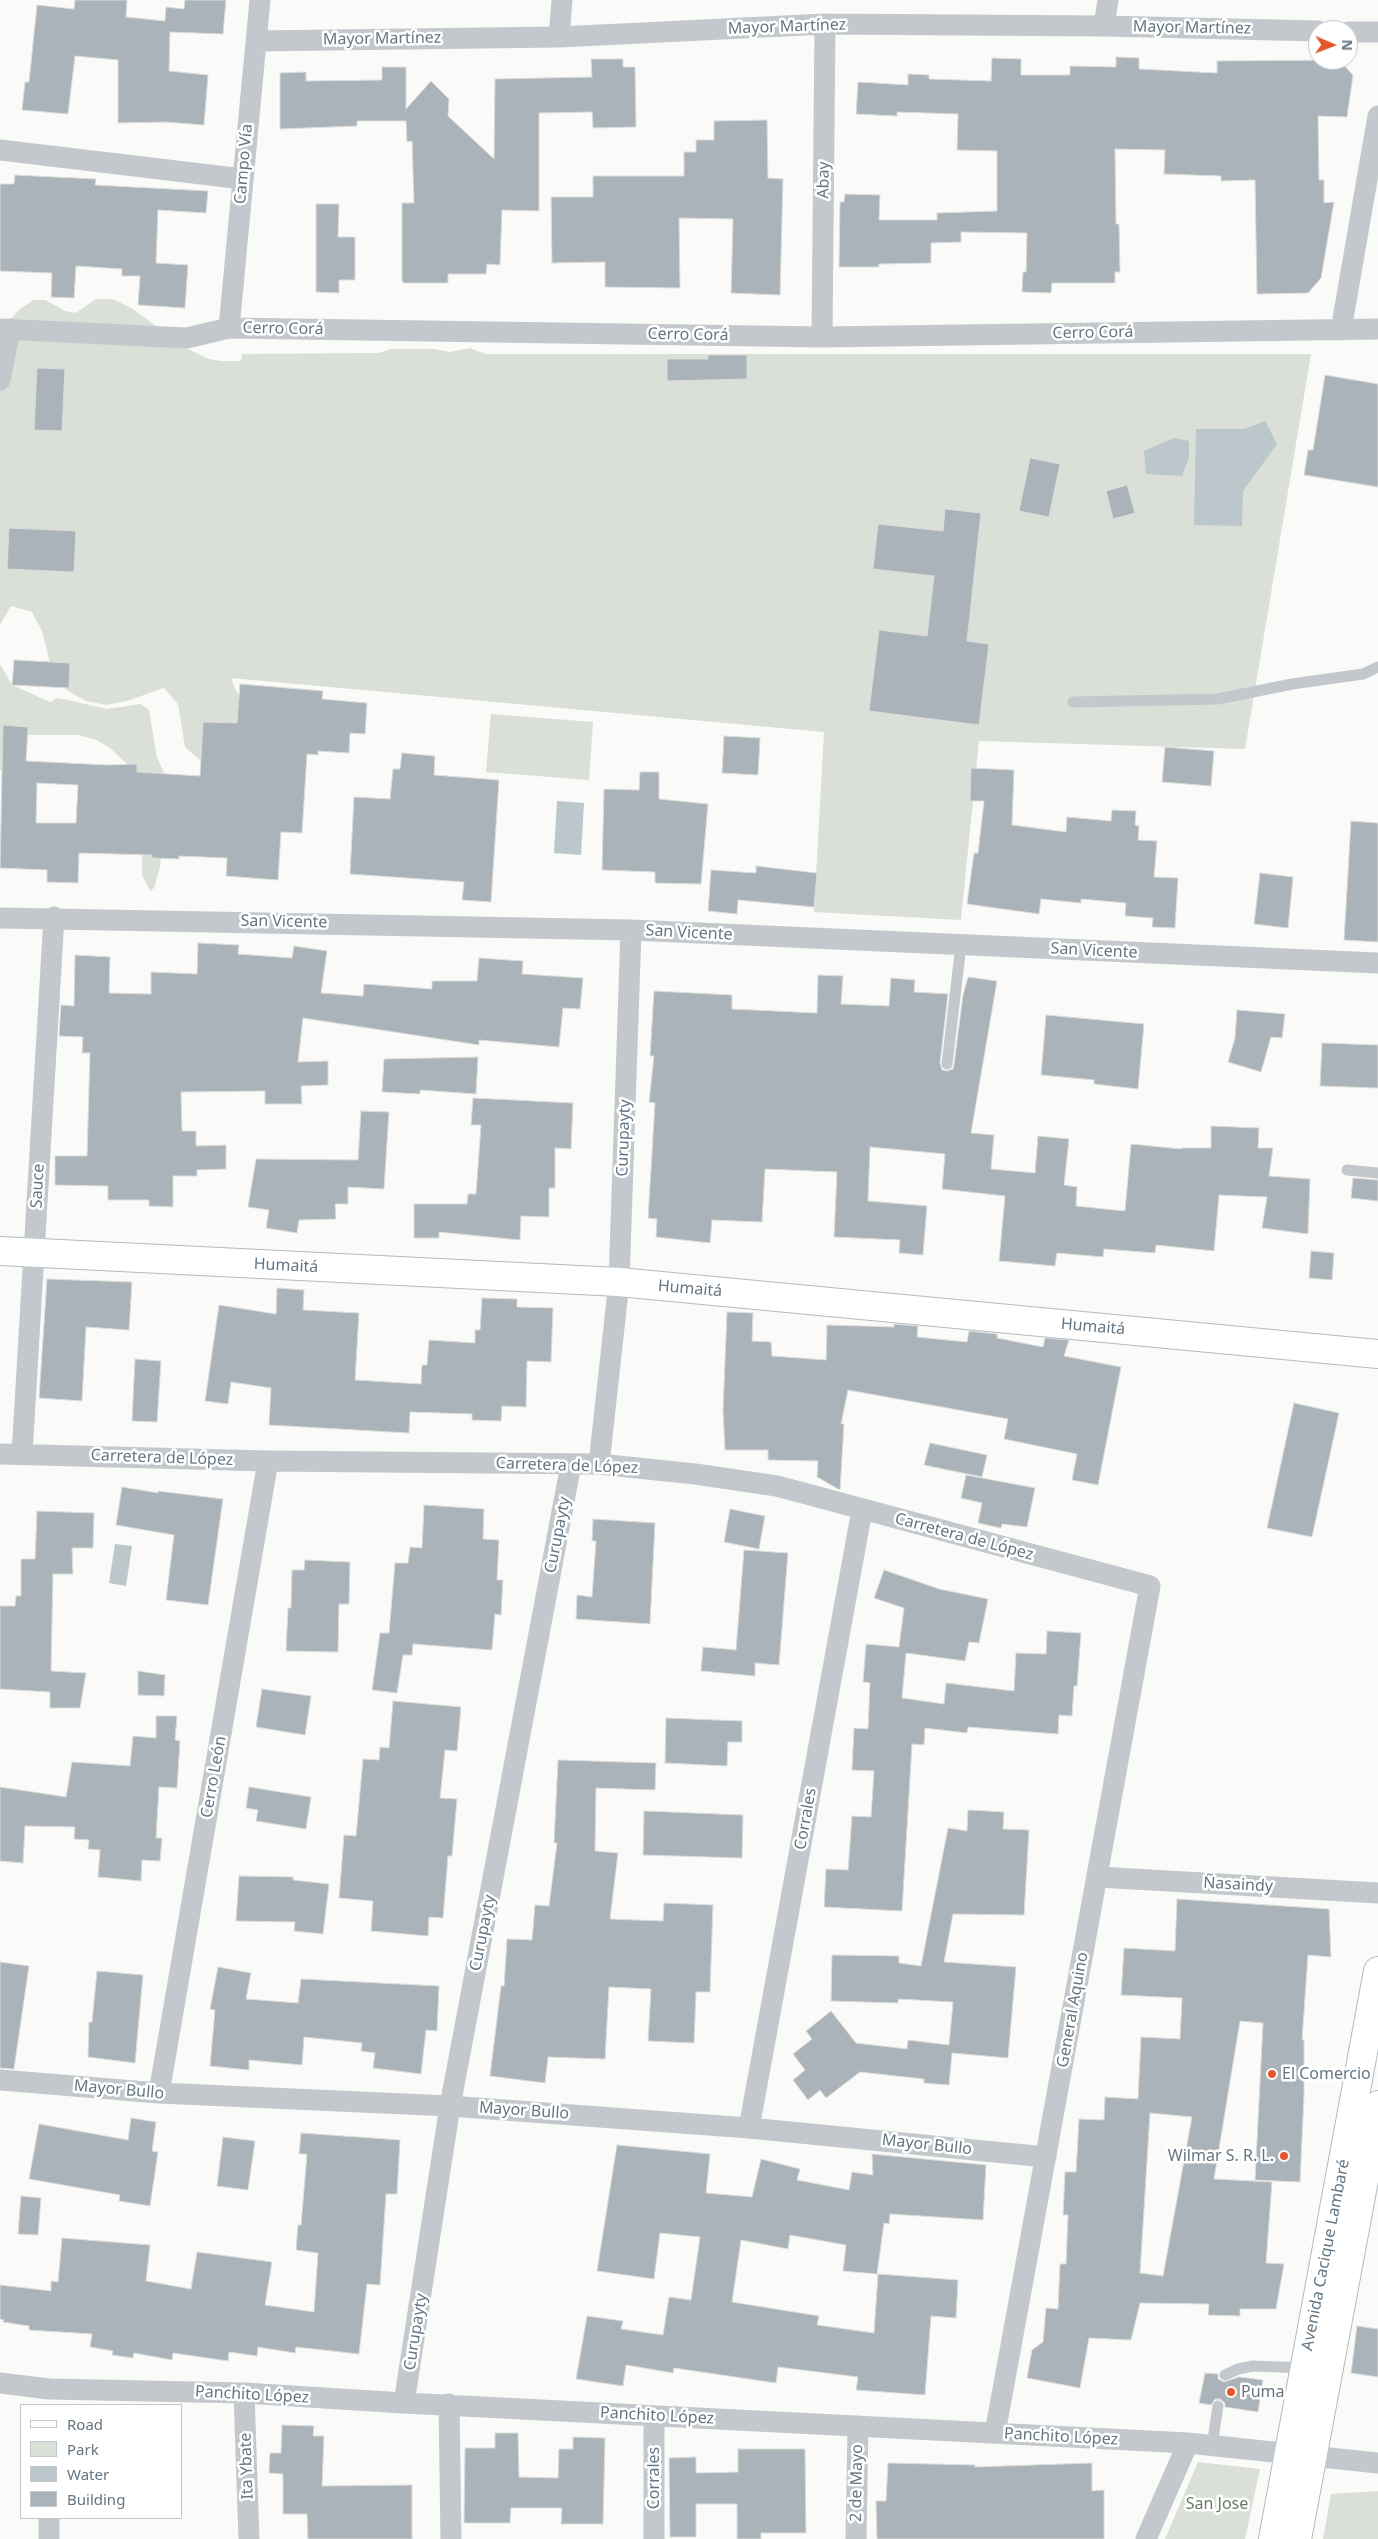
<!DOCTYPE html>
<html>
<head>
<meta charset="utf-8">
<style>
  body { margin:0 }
  #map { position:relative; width:1378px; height:2539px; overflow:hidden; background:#fafaf8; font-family:"Noto Sans",sans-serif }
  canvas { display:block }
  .legend { position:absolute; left:20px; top:2404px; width:162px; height:115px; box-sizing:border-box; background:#fff; border:1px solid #c1c8cd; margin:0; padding:6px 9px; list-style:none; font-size:15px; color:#657683 }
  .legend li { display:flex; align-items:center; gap:10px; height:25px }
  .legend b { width:25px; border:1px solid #c1c8cd }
  .north { position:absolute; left:1308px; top:20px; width:50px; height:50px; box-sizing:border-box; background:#fff; border:1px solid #c1c8cd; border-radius:50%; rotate:91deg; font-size:14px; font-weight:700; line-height:20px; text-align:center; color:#657683 }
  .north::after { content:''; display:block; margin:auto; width:18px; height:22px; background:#e4572e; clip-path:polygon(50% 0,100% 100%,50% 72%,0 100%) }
</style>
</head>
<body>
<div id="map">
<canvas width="1378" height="2539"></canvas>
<ul class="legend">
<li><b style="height:6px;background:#fff"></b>Road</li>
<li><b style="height:14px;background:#dadfd7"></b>Park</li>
<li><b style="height:14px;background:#bbc7cb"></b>Water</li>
<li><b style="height:14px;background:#aab3b9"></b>Building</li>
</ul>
<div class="north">N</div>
</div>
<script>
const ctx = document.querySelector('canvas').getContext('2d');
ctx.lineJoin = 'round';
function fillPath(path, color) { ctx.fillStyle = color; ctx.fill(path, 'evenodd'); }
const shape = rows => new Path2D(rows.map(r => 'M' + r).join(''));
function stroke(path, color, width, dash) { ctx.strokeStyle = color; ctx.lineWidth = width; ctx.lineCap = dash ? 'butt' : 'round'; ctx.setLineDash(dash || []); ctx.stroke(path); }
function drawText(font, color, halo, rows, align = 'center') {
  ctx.font = font + ' "Noto Sans",sans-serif'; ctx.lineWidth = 5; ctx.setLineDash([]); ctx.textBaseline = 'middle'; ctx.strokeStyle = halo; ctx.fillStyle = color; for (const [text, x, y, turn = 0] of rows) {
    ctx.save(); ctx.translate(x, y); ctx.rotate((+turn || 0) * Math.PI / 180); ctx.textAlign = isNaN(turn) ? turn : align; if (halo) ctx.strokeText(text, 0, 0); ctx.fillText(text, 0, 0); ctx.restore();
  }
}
fillPath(shape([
  [96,299,113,299,133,309,184,347,209,359,221,361,241,361,242,354,379,353,391,349,433,349,450,352,470,348,485,354,1311,354,1245,749,979,741,961,920,814,912,824,732,231,678,236,691,250,709,202,762,185,747,178,704,164,688,127,701,106,705,86,701,68,691,53,675,42,631,32,612,11,606,0,625,0,357,6,324,20,309,34,300,45,300,65,311,76,313],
  [0,664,12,685,50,702,57,698,63,699,107,709,140,704,149,710,157,757,168,782,160,867,154,888,150,891,142,875,142,812,128,765,110,748,96,740,79,735,26,735,5,769,0,770],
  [491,714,593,722,589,780,486,772],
  [1198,2462,1260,2469,1245,2539,1165,2539],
  [1378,2491,1378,2539,1323,2539,1331,2494]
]), '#dadfd7');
fillPath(shape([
  [1265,421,1277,444,1243,491,1242,526,1194,525,1196,429,1244,429],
  [1174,438,1189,441,1189,457,1182,476,1146,474,1144,451],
  [557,801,584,803,581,855,554,853],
  [115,1544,132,1546,126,1586,109,1583]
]), '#bbc7cb');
const building = shape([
  [75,0,127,0,126,17,165,21,166,7,184,9,185,0,226,0,223,34,170,32,169,71,208,75,204,125,165,122,118,123,118,60,75,56,68,114,22,110,25,82,29,82,37,5,74,9,75,0],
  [1116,57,1139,58,1139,69,1217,73,1217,61,1339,60,1353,75,1347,117,1318,116,1319,180,1324,180,1324,203,1334,202,1321,278,1308,293,1257,294,1255,180,1221,181,1221,176,1164,174,1165,150,1115,149,1116,224,1119,224,1120,272,1115,272,1115,283,1052,283,1051,293,1022,292,1023,272,1026,272,1027,233,961,232,961,242,931,243,931,263,879,264,879,267,839,267,840,202,844,202,845,194,880,195,879,220,937,220,937,213,997,211,997,151,957,150,958,114,897,112,897,116,856,114,858,82,908,85,908,74,929,75,929,79,991,81,992,58,1021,59,1021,75,1070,75,1070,66,1116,67,1116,57],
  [591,59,623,59,623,67,635,67,636,127,593,128,592,112,539,113,539,211,502,210,500,265,487,264,486,274,448,274,448,283,404,283,402,281,402,203,414,203,412,141,407,142,406,121,357,121,357,126,280,129,280,73,306,72,306,81,382,80,382,67,406,67,406,109,431,81,449,99,448,116,494,159,495,79,592,77,591,59],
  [767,120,768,178,783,179,780,295,731,293,733,219,679,218,680,288,605,287,605,262,552,263,551,197,593,197,593,176,684,176,684,152,696,152,696,140,714,140,714,121,767,120],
  [15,175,96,179,95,185,208,191,206,213,158,210,156,263,188,265,185,308,138,305,140,276,122,276,122,269,76,266,74,298,51,297,52,273,0,271,0,184,14,184,15,175],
  [316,204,339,204,338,237,355,237,355,280,339,280,339,293,316,292,316,204],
  [708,355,747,355,747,379,667,381,667,359,708,359,708,355],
  [37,368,65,369,62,431,34,430,37,368],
  [1325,375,1378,384,1378,487,1304,475,1308,450,1313,450,1325,375],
  [1030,458,1060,464,1049,517,1019,511,1030,458],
  [1127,485,1135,513,1113,519,1106,491,1127,485],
  [945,509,981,513,967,641,989,644,979,725,869,711,879,630,927,636,934,576,873,569,878,524,943,531,945,509],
  [9,528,76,531,74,572,7,569,9,528],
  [14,660,70,663,69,688,12,685,14,660],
  [240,684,323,691,322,699,367,703,365,734,350,733,349,753,318,751,318,755,307,754,302,833,281,832,278,880,226,876,227,858,179,856,179,859,152,858,152,855,79,853,78,883,47,882,47,870,0,868,3,725,28,727,26,761,107,765,137,764,137,772,200,776,203,722,237,723,240,684],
  [37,783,78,785,76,823,36,823,37,783],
  [724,736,760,738,758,775,722,773,724,736],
  [1165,747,1214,751,1211,786,1162,782,1165,747],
  [402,753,435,756,434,775,499,780,491,902,462,900,464,882,350,874,354,797,390,799,393,769,400,769,402,753],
  [971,768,1014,770,1012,825,1066,832,1067,817,1111,821,1112,810,1136,811,1135,825,1139,826,1138,840,1157,841,1154,877,1178,878,1175,928,1152,927,1153,918,1125,916,1126,903,1081,899,1081,903,1041,899,1039,914,967,904,974,853,978,853,984,801,970,801,971,768],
  [640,772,659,772,659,799,708,804,701,884,655,883,655,872,602,870,604,789,639,790,640,772],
  [1351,821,1378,823,1378,942,1344,940,1351,821],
  [756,866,817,873,814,907,738,900,737,914,708,911,711,870,756,873,756,866],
  [1260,873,1293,877,1288,928,1254,924,1260,873],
  [198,943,239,945,238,954,292,958,294,946,327,951,321,993,363,996,364,984,432,989,432,981,477,981,479,958,523,961,522,974,583,978,580,1009,563,1008,559,1047,479,1040,479,1045,303,1018,298,1062,328,1061,328,1085,301,1086,302,1104,265,1104,265,1091,181,1092,182,1131,196,1131,196,1146,226,1145,226,1169,197,1170,197,1176,173,1176,173,1207,149,1206,149,1200,108,1200,108,1186,55,1185,55,1156,87,1156,90,1053,82,1053,83,1037,59,1036,61,1005,74,1006,75,955,110,957,109,993,151,994,151,972,197,974,198,943],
  [818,975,843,976,841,1004,889,1006,891,978,915,980,914,992,948,994,940,1063,942,1070,947,1071,953,1069,954,1065,963,995,968,977,997,981,971,1133,994,1135,991,1169,1035,1173,1038,1136,1069,1139,1064,1185,1077,1187,1076,1206,1125,1211,1131,1144,1181,1149,1181,1148,1211,1148,1211,1126,1259,1128,1258,1148,1273,1148,1269,1176,1310,1179,1308,1234,1262,1228,1267,1197,1219,1195,1214,1251,1156,1245,1155,1253,1104,1249,1103,1257,1057,1253,1055,1266,999,1261,1005,1196,942,1189,945,1154,870,1147,868,1201,927,1206,923,1255,899,1253,900,1240,834,1237,837,1172,765,1169,762,1222,712,1220,710,1243,656,1237,657,1219,648,1218,655,1103,649,1102,654,1056,650,1056,654,991,732,995,732,1009,817,1013,818,975],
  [1237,1010,1285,1014,1282,1038,1271,1037,1261,1072,1228,1062,1235,1038,1237,1010],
  [1046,1015,1144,1024,1138,1089,1094,1084,1094,1080,1041,1075,1046,1015],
  [1322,1043,1378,1045,1378,1088,1320,1086,1322,1043],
  [478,1057,476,1094,420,1090,420,1094,382,1092,384,1059,478,1057],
  [473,1098,573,1103,571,1149,555,1148,555,1188,549,1188,549,1217,521,1216,520,1240,439,1232,439,1238,414,1238,414,1204,467,1204,468,1194,476,1194,481,1125,471,1125,473,1098],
  [361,1111,389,1112,384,1189,348,1187,348,1204,335,1204,336,1219,299,1220,297,1233,266,1228,269,1210,248,1207,256,1159,358,1160,361,1111],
  [1353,1178,1378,1180,1378,1201,1351,1198,1353,1178],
  [1311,1251,1334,1253,1332,1280,1309,1278,1311,1251],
  [47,1279,132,1282,129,1330,86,1327,82,1401,39,1398,47,1279],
  [277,1288,304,1290,303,1310,359,1313,355,1380,421,1384,422,1365,427,1365,429,1340,475,1343,475,1330,480,1330,482,1298,517,1299,517,1307,553,1308,551,1362,527,1361,526,1407,502,1406,501,1421,472,1420,472,1414,410,1412,409,1433,269,1425,271,1388,231,1382,228,1404,205,1401,219,1305,276,1314,277,1288],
  [727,1312,753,1313,752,1341,771,1342,772,1356,826,1360,827,1325,894,1327,894,1324,918,1326,917,1337,967,1342,969,1331,997,1334,997,1338,1043,1347,1045,1338,1069,1340,1064,1356,1121,1367,1098,1485,1072,1480,1077,1454,1004,1439,1008,1419,848,1390,841,1424,844,1424,840,1490,817,1477,818,1461,768,1460,768,1450,725,1450,723,1410,727,1312],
  [135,1359,161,1361,157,1422,132,1421,135,1359],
  [1294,1403,1339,1413,1312,1537,1267,1528,1294,1403],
  [930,1443,987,1455,982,1477,924,1465,930,1443],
  [966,1475,1035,1488,1027,1527,1002,1524,1001,1528,978,1523,982,1503,961,1498,966,1475],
  [122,1487,158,1493,158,1491,223,1499,208,1605,166,1600,174,1535,116,1525,122,1487],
  [424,1505,484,1509,483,1539,499,1540,497,1580,503,1580,501,1615,495,1614,492,1650,413,1644,412,1655,403,1655,397,1693,372,1690,380,1633,389,1633,395,1563,408,1563,410,1547,422,1548,424,1505],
  [730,1509,765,1516,759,1549,724,1542,730,1509],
  [37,1511,94,1513,93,1548,72,1548,73,1574,53,1574,51,1671,86,1673,80,1708,50,1708,50,1692,0,1689,0,1606,15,1606,16,1596,21,1596,21,1559,35,1559,37,1511],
  [593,1519,655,1523,650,1624,576,1619,577,1595,592,1597,596,1541,592,1541,593,1519],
  [744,1550,788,1553,779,1665,755,1663,755,1676,701,1671,703,1647,736,1650,744,1550],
  [305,1560,350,1562,349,1604,339,1604,338,1652,286,1651,288,1608,291,1608,292,1570,304,1570,305,1560],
  [884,1570,939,1589,988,1599,979,1643,969,1642,965,1661,906,1653,902,1698,944,1704,946,1683,1014,1691,1016,1653,1046,1654,1047,1631,1081,1633,1077,1686,1074,1686,1072,1716,1059,1715,1058,1734,968,1727,967,1733,925,1728,924,1745,912,1744,902,1911,824,1907,826,1869,848,1870,852,1816,871,1817,874,1771,852,1770,854,1728,868,1729,870,1683,863,1682,866,1644,899,1647,904,1608,874,1598,884,1570],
  [138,1671,165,1675,164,1696,138,1695,138,1671],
  [262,1689,311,1696,305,1735,256,1727,262,1689],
  [393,1701,461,1707,457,1751,445,1750,440,1798,457,1799,452,1856,448,1856,443,1918,429,1917,428,1936,371,1931,373,1901,339,1898,344,1835,356,1836,363,1759,379,1760,380,1747,389,1748,393,1701],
  [156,1716,177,1716,175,1740,180,1741,177,1788,159,1787,156,1838,162,1838,160,1861,142,1860,141,1881,98,1877,100,1850,88,1849,89,1840,74,1839,75,1827,25,1826,23,1863,0,1861,0,1787,66,1797,72,1762,130,1766,133,1736,156,1738,156,1716],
  [666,1718,742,1721,742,1742,728,1742,727,1766,665,1763,666,1718],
  [558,1760,656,1763,655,1790,596,1788,595,1851,618,1853,610,1919,663,1921,664,1903,713,1905,710,1992,696,1992,694,2043,648,2041,651,1989,609,1987,605,2059,548,2057,545,2083,490,2076,501,1986,504,1986,507,1939,532,1940,535,1905,549,1906,557,1843,554,1843,558,1760],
  [249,1787,311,1797,306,1829,256,1821,258,1810,246,1808,249,1787],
  [968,1810,1004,1812,1003,1829,1029,1830,1024,1915,953,1914,944,1962,1016,1967,1008,2058,952,2053,949,2085,924,2083,924,2079,860,2072,826,2098,820,2090,808,2100,793,2080,805,2070,793,2054,812,2039,806,2031,831,2011,856,2043,907,2049,908,2040,949,2045,953,2002,898,1999,898,2003,831,2001,832,1955,899,1956,899,1963,921,1966,948,1828,967,1831,968,1810],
  [644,1811,743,1815,742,1858,643,1855,644,1811],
  [239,1876,293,1877,293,1880,329,1884,323,1934,294,1931,295,1922,236,1921,239,1876],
  [1177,1899,1329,1909,1331,1957,1308,1955,1302,2040,1304,2040,1304,2095,1300,2182,1255,2180,1263,2023,1240,2021,1214,2179,1272,2182,1266,2263,1284,2264,1276,2309,1240,2309,1240,2316,1208,2315,1209,2304,1140,2303,1131,2340,1089,2338,1080,2388,1027,2378,1032,2350,1043,2342,1046,2308,1058,2309,1060,2264,1066,2264,1068,2215,1063,2215,1065,2172,1076,2172,1079,2119,1104,2120,1105,2097,1138,2099,1141,2037,1180,2039,1182,1998,1121,1995,1124,1948,1175,1951,1177,1899],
  [1150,2113,1192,2117,1163,2276,1140,2273,1150,2113],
  [0,1962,29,1966,14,2069,0,2068,0,1962],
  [218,1967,251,1973,246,1999,298,2003,301,1979,439,1986,437,2031,426,2030,421,2074,373,2068,375,2053,361,2051,362,2043,304,2037,302,2065,249,2060,249,2070,210,2066,215,2010,210,2009,218,1967],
  [97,1971,143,1975,135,2063,88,2057,89,2022,92,2022,97,1971],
  [131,2118,156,2122,152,2151,158,2152,150,2206,119,2201,120,2195,29,2179,39,2124,128,2140,131,2118],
  [301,2133,400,2140,397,2194,386,2194,380,2285,367,2284,359,2354,296,2347,295,2353,258,2347,257,2356,229,2352,228,2361,173,2353,172,2360,134,2353,133,2358,112,2355,113,2351,90,2347,92,2334,29,2330,29,2326,3,2322,4,2320,0,2319,0,2285,51,2291,51,2281,58,2282,62,2238,150,2245,146,2281,191,2289,197,2252,272,2262,265,2305,314,2312,318,2253,296,2250,298,2225,301,2225,307,2154,299,2154,301,2133],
  [223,2137,255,2141,248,2190,217,2186,223,2137],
  [617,2145,710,2154,706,2193,752,2197,761,2159,800,2169,797,2180,849,2190,852,2172,873,2175,872,2154,986,2165,983,2220,890,2214,889,2224,884,2223,877,2274,843,2271,846,2245,790,2235,788,2249,741,2240,732,2302,819,2316,817,2325,874,2333,878,2274,958,2280,956,2318,931,2316,925,2395,856,2390,858,2377,778,2367,776,2383,674,2368,673,2373,626,2365,623,2386,576,2379,587,2316,623,2321,621,2329,663,2335,669,2297,691,2300,700,2237,660,2233,654,2279,597,2271,617,2145],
  [21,2196,41,2198,38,2235,18,2234,21,2196],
  [1357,2326,1378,2329,1378,2377,1351,2373,1357,2326],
  [1205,2373,1218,2374,1218,2379,1224,2382,1239,2377,1263,2380,1258,2412,1225,2407,1225,2403,1220,2399,1215,2399,1211,2405,1199,2403,1205,2373],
  [282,2425,314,2426,313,2436,324,2436,322,2486,412,2485,412,2539,308,2539,307,2514,283,2514,283,2474,269,2473,270,2453,281,2453,282,2425],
  [495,2433,518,2433,519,2477,558,2478,559,2449,573,2449,573,2437,605,2438,603,2524,561,2524,562,2508,511,2508,510,2523,464,2523,465,2448,495,2448,495,2433],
  [738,2449,805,2449,806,2533,761,2533,761,2539,737,2539,737,2504,696,2504,696,2537,670,2537,669,2458,696,2457,696,2473,738,2472,738,2449],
  [888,2463,975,2465,975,2467,1092,2463,1092,2491,1104,2490,1104,2539,877,2539,876,2501,886,2501,888,2463]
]);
fillPath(building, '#aab3b9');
stroke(building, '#dcdcda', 1);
const secondary = shape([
  [0,1251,619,1282,1378,1354]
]);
const primary = shape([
  [1273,2539,1378,1971],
  [1297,2539,1378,2105]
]);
stroke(secondary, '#b3babf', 30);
stroke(primary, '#b5babe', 30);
stroke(shape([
  [1073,702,1218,699,1292,684,1363,674,1378,667],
  [947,1064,961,945],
  [1347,1170,1378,1173],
  [1225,2375,1238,2369,1253,2366,1305,2368],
  [1212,2446,1218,2406]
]), '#c3c8cc', 11);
stroke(shape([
  [1104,26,1108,0],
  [1348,32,1378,32],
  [559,37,562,0],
  [256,41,559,37,825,24,1104,26,1318,31],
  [0,150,243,179],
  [229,328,260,0],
  [0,329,187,338,229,328,822,337,1378,329],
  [1341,330,1378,116],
  [822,337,825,24],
  [0,380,10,329],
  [0,918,631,930,1378,963],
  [0,1454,268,1461,599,1464,695,1474,777,1486,1150,1586,995,2433],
  [22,1454,54,917],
  [599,1464,619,1282,631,930],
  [1098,1877,1378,1893],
  [0,2080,159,2093,450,2106,749,2128,1046,2157],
  [159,2093,268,1461],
  [749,2128,862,1510],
  [0,2383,49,2389,244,2393,404,2403,1188,2443,1378,2463],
  [244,2393,249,2539],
  [404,2403,450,2106,571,1464],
  [449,2404,451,2539],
  [49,2518,49,2539],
  [654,2539,654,2417],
  [856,2539,858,2426],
  [1146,2539,1188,2443]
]), '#c3c8cc', 21);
stroke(secondary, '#fff', 28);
stroke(primary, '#fff', 28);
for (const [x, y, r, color] of [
  [1272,2074,5,"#e4572e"],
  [1284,2156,5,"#e4572e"],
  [1231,2392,5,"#e4572e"]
]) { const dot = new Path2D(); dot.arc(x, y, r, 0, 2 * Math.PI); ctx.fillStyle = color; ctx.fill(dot); stroke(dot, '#fff', 2); }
drawText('16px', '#657683', '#fff', [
  ["Mayor Martínez",787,27,-2],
  ["Mayor Martínez",1192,28,1],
  ["Mayor Martínez",382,39,-1],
  ["Campo Vía",244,164,-85],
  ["Abay",824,180,-89],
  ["Cerro Corá",283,329,1],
  ["Cerro Corá",1093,333,-1],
  ["Cerro Corá",688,335,1],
  ["San Vicente",284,922,1],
  ["San Vicente",689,933,3],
  ["San Vicente",1094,951,3],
  ["Curupayty",624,1138,-88],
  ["Sauce",38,1186,-87],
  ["Humaitá",286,1266,3],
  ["Humaitá",690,1289,5],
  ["Humaitá",1093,1327,5],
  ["Carretera de López",162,1458,2],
  ["Carretera de López",567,1466,2],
  ["Curupayty",558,1535,-79],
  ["Carretera de López",964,1537,15],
  ["Cerro León",214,1777,-80],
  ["Corrales",806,1819,-80],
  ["Ñasaindy",1238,1885,3],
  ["Curupayty",483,1933,-79],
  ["General Aquino",1073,2010,-80],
  ["Mayor Bullo",119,2090,5],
  ["Mayor Bullo",524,2111,4],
  ["Mayor Bullo",927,2145,6],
  ["Avenida Cacique Lambaré",1326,2255,-79],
  ["Curupayty",416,2332,-81],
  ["Panchito López",252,2395,3],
  ["Panchito López",657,2416,3],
  ["Panchito López",1061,2437,3],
  ["Ita Ybate",247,2466,-92],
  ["Corrales",654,2478,-90],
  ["2 de Mayo",857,2483,-89]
]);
drawText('16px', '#657683', '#fff', [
  ["El Comercio",1282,2074],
  ["Wilmar S. R. L.",1274,2156,"right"],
  ["Puma",1241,2392]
], 'left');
drawText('16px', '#687a64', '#fff', [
  ["San Jose",1217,2504]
]);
</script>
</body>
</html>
